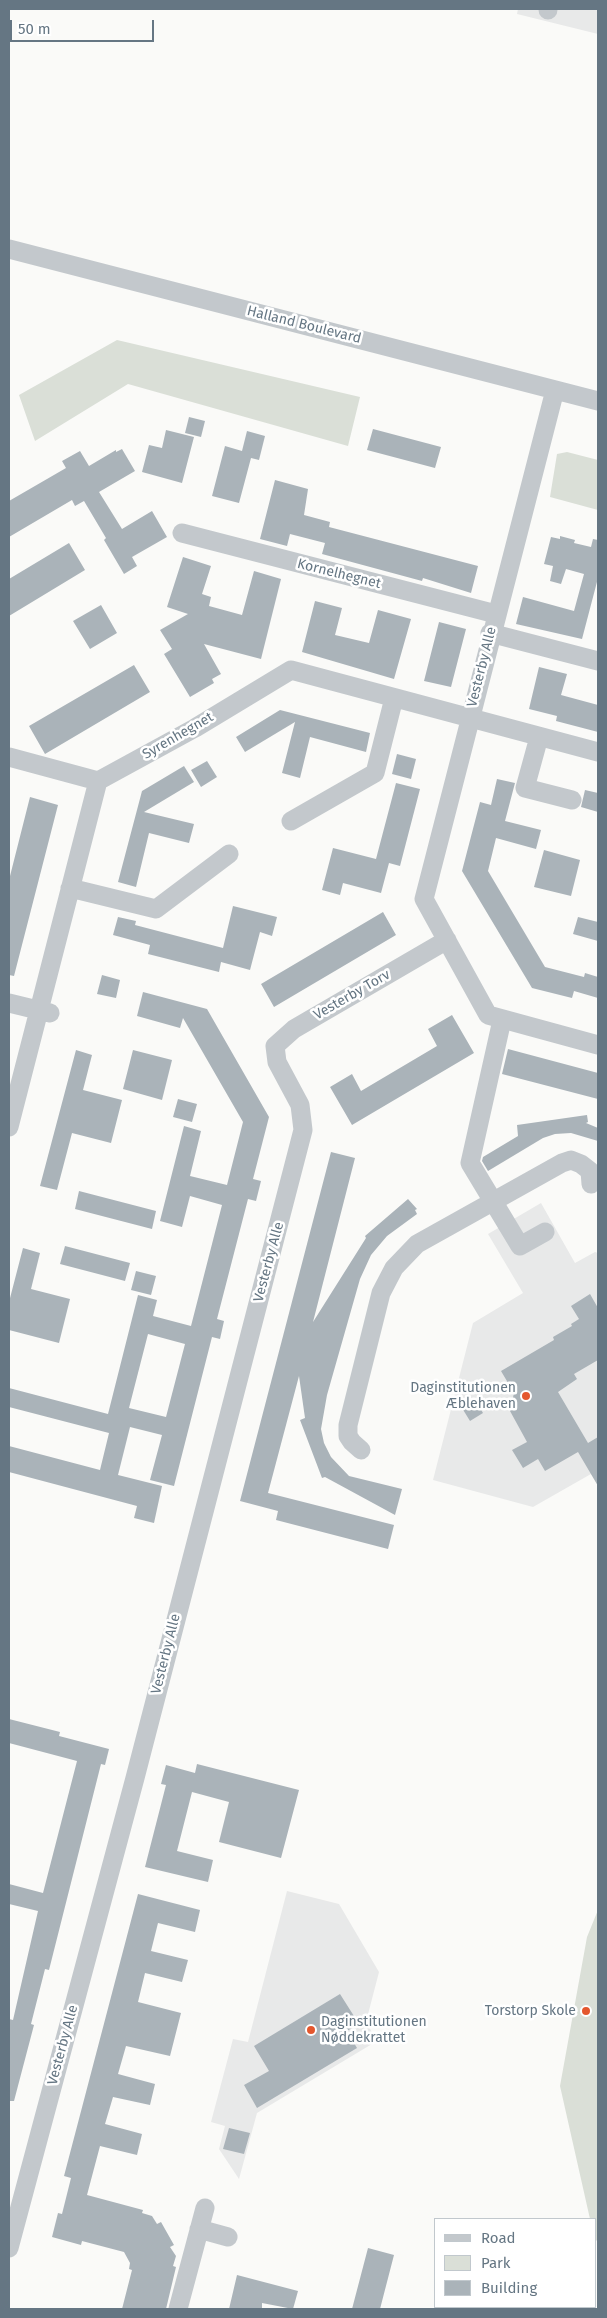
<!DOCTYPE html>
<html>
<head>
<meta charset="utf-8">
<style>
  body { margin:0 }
  #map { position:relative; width:607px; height:2318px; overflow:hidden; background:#fafaf8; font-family:"Fira Sans",sans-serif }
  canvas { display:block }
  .frame { position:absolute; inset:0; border:10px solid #657683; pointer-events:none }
  .legend { position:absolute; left:434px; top:2218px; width:162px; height:90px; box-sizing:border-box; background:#fff; border:1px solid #c1c8cd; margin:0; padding:6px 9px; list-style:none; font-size:15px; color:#657683 }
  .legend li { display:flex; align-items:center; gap:10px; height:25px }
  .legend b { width:25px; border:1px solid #c1c8cd }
  .scale { position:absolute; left:10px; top:20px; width:144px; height:22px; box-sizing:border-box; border:2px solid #657683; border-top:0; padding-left:6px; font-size:15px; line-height:18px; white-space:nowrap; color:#657683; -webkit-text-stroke:4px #fff; paint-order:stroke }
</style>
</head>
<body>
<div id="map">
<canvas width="607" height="2318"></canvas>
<div class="frame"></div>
<ul class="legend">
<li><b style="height:6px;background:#c3c8cc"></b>Road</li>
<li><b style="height:14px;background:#dadfd7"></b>Park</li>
<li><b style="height:14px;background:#aab3b9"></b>Building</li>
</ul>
<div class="scale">50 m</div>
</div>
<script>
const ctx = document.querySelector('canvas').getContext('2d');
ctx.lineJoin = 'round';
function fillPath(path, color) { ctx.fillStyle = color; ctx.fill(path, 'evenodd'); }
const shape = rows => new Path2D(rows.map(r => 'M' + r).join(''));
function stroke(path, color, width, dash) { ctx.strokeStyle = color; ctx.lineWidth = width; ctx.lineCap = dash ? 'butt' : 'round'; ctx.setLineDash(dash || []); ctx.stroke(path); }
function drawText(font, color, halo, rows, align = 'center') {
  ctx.font = font + ' "Fira Sans",sans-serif'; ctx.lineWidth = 5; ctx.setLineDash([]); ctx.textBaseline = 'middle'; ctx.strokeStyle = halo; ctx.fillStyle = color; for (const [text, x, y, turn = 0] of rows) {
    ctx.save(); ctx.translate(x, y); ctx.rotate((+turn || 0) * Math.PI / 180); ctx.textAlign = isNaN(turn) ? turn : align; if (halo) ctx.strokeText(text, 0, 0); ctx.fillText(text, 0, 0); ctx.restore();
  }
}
fillPath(shape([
  [518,9,598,9,598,34,517,14],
  [541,1203,575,1263,595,1252,598,1253,598,1470,533,1507,433,1480,473,1323,523,1293,488,1234],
  [287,1891,339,1904,379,1972,366,2022,377,2041,257,2113,239,2179,219,2149,225,2126,211,2122,233,2039,248,2042]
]), '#e8e9e9');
fillPath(shape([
  [117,340,360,397,348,446,128,384,35,441,19,395],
  [567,452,598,460,598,510,550,497,557,454],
  [598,1910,598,2242,596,2240,596,2219,590,2219,560,2086,587,1937]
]), '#dadfd7');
fillPath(shape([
  [189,417,205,421,201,437,185,433],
  [373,429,441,447,435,468,367,450],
  [166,430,194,437,182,483,142,472,149,445,162,448],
  [247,431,265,436,259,460,251,458,239,503,212,496,225,446,242,451],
  [122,449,135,471,99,492,122,529,152,511,167,537,132,557,137,566,124,574,104,540,106,538,84,501,75,506,72,500,9,537,9,501,66,468,62,461,80,451,89,466,116,450,116,452],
  [275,480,308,489,304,515,330,522,329,527,478,566,471,593,423,578,422,581,322,554,325,543,290,534,287,546,260,539],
  [560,536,575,540,574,543,591,547,593,539,598,540,598,578,582,639,516,624,523,597,574,611,584,574,566,569,561,584,550,581,553,566,544,564,551,537,560,539],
  [69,543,85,570,9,616,9,579],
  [183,557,211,566,202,594,211,597,209,606,242,615,254,571,281,579,261,659,204,644,221,674,212,679,214,683,190,697,164,654,172,649,160,630,188,614,167,607],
  [315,601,342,608,335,635,369,643,378,610,411,619,394,679,302,652],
  [101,605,117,633,90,649,73,621],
  [439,622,466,629,451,687,424,681],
  [134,665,150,692,45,754,29,726],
  [539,667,567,674,561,695,598,705,598,732,556,721,557,716,529,709],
  [280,710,370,733,366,752,310,737,300,778,282,773,295,722,245,752,236,737],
  [397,754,416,759,411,779,392,774],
  [207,761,217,777,201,787,191,770],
  [184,766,194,782,144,812,194,824,189,843,149,833,136,887,118,882,142,791],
  [497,779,515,783,505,821,541,830,536,849,496,838,488,871,545,967,584,977,585,973,598,977,598,998,574,991,572,998,532,988,462,871,480,802,491,805],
  [396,783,420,789,400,866,389,863,381,893,343,883,340,895,322,890,333,848,376,859],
  [585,790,598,793,598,812,581,807],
  [30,797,58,805,14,976,9,975,9,880],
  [544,850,580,860,571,896,534,887],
  [233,906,277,917,272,936,260,932,250,970,221,962,219,972,148,954,150,945,113,935,118,917,136,921,135,925,223,948],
  [383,912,396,935,274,1007,261,984],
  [578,917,598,922,598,941,573,934],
  [102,975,120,980,116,998,97,994],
  [143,992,207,1009,269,1117,253,1179,261,1181,256,1201,248,1199,217,1319,224,1321,220,1339,212,1337,174,1486,150,1480,162,1435,130,1427,118,1475,162,1486,154,1523,134,1518,137,1506,9,1472,9,1446,100,1470,109,1433,9,1407,9,1388,108,1414,138,1295,157,1300,153,1316,191,1326,222,1205,190,1196,182,1227,160,1221,184,1126,201,1131,190,1176,227,1185,243,1122,183,1018,180,1028,137,1016],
  [148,1334,185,1344,166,1417,129,1408],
  [452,1015,474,1053,352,1125,330,1087,352,1074,361,1091,437,1046,428,1029],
  [508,1049,598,1073,598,1099,502,1074],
  [76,1050,92,1055,83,1090,122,1100,111,1143,72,1133,57,1190,40,1186],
  [133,1050,172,1060,162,1100,123,1089],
  [178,1099,197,1104,192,1122,173,1117],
  [587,1115,588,1122,586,1123,598,1128,598,1141,571,1133,555,1134,543,1138,488,1171,482,1161,483,1157,518,1136,517,1125],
  [331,1152,355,1158,313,1322,366,1238,365,1236,408,1199,417,1209,415,1210,417,1214,387,1236,371,1255,360,1279,327,1395,321,1429,324,1443,331,1457,349,1476,402,1489,395,1515,325,1477,322,1478,300,1420,305,1418,299,1376,268,1493,394,1525,388,1549,276,1520,278,1511,240,1501],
  [79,1191,156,1211,152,1229,75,1209],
  [65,1246,130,1263,125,1281,60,1264],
  [23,1248,40,1253,31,1289,70,1299,59,1343,9,1330,9,1302],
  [136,1271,156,1276,151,1295,131,1290],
  [590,1294,598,1308,598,1360,574,1374,577,1379,558,1392,588,1443,598,1437,598,1486,578,1452,545,1471,538,1459,523,1468,512,1450,527,1442,510,1411,514,1393,501,1371,554,1340,553,1337,572,1326,571,1324,579,1319,571,1306],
  [475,1400,483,1413,470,1421,462,1408],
  [9,1719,60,1732,59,1736,109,1749,105,1765,101,1764,49,1970,45,1969,31,2024,34,2025,14,2101,9,2101,9,2019,13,2020,38,1911,9,1904,9,1884,43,1893,77,1761,9,1743],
  [197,1764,299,1790,281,1858,219,1842,229,1802,192,1792,177,1851,213,1860,208,1882,145,1867,166,1785,161,1784,166,1765,195,1773],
  [138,1894,200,1910,195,1932,158,1923,151,1951,188,1960,182,1982,145,1973,138,2002,181,2013,170,2056,126,2046,118,2074,155,2084,150,2105,113,2097,105,2124,142,2134,137,2155,100,2146,87,2195,143,2210,142,2213,152,2216,157,2224,161,2222,174,2245,170,2247,176,2256,173,2266,176,2267,166,2309,122,2309,132,2270,129,2269,130,2263,124,2252,82,2241,81,2245,52,2237,58,2213,62,2214,71,2178,64,2176],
  [340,1994,359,2024,347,2031,357,2048,257,2108,244,2085,269,2071,254,2046],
  [229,2128,250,2133,244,2154,223,2149],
  [368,2248,394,2255,380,2309,352,2309],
  [237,2275,298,2291,293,2309,262,2303,262,2309,229,2309]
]), '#aab3b9');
stroke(shape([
  [548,10,548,9],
  [9,249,598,401],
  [555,390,424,899,488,1015,598,1045],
  [182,533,496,614],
  [490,633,598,661],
  [539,737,525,788,572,800],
  [9,757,98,781],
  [291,821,375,773,394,698],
  [70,888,156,909,229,854],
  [9,1003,50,1013],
  [502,1020,470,1163,520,1246,545,1232],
  [9,1127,98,781,195,728,291,670,598,752],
  [361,1450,352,1442,348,1436,348,1425,381,1293,394,1268,417,1244,562,1163,571,1160,581,1164,590,1171,591,1184],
  [199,2229,228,2237],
  [9,2248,135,1778,303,1130,300,1105,277,1062,275,1046,294,1029,447,940],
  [178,2309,205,2208]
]), '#c3c8cc', 19);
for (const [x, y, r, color] of [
  [526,1396,5,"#e4572e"],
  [586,2011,5,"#e4572e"],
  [311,2030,5,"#e4572e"]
]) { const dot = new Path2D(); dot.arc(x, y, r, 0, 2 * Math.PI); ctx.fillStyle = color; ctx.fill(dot); stroke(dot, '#fff', 2); }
drawText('14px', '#657683', '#fff', [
  ["Halland Boulevard",304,325,14],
  ["Kornelhegnet",339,574,14],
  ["Vesterby Alle",482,667,-76],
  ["Syrenhegnet",178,736,-30],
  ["Vesterby Torv",352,995,-30],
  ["Vesterby Alle",269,1262,-75],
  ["Vesterby Alle",166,1654,-76],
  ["Vesterby Alle",63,2045,-75]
]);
drawText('14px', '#657683', '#fff', [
  ["Daginstitutionen",516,1388],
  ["Æblehaven",516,1404],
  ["Torstorp Skole",576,2011],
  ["Daginstitutionen",321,2022,"left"],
  ["Nøddekrattet",321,2038,"left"]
], 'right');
</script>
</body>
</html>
